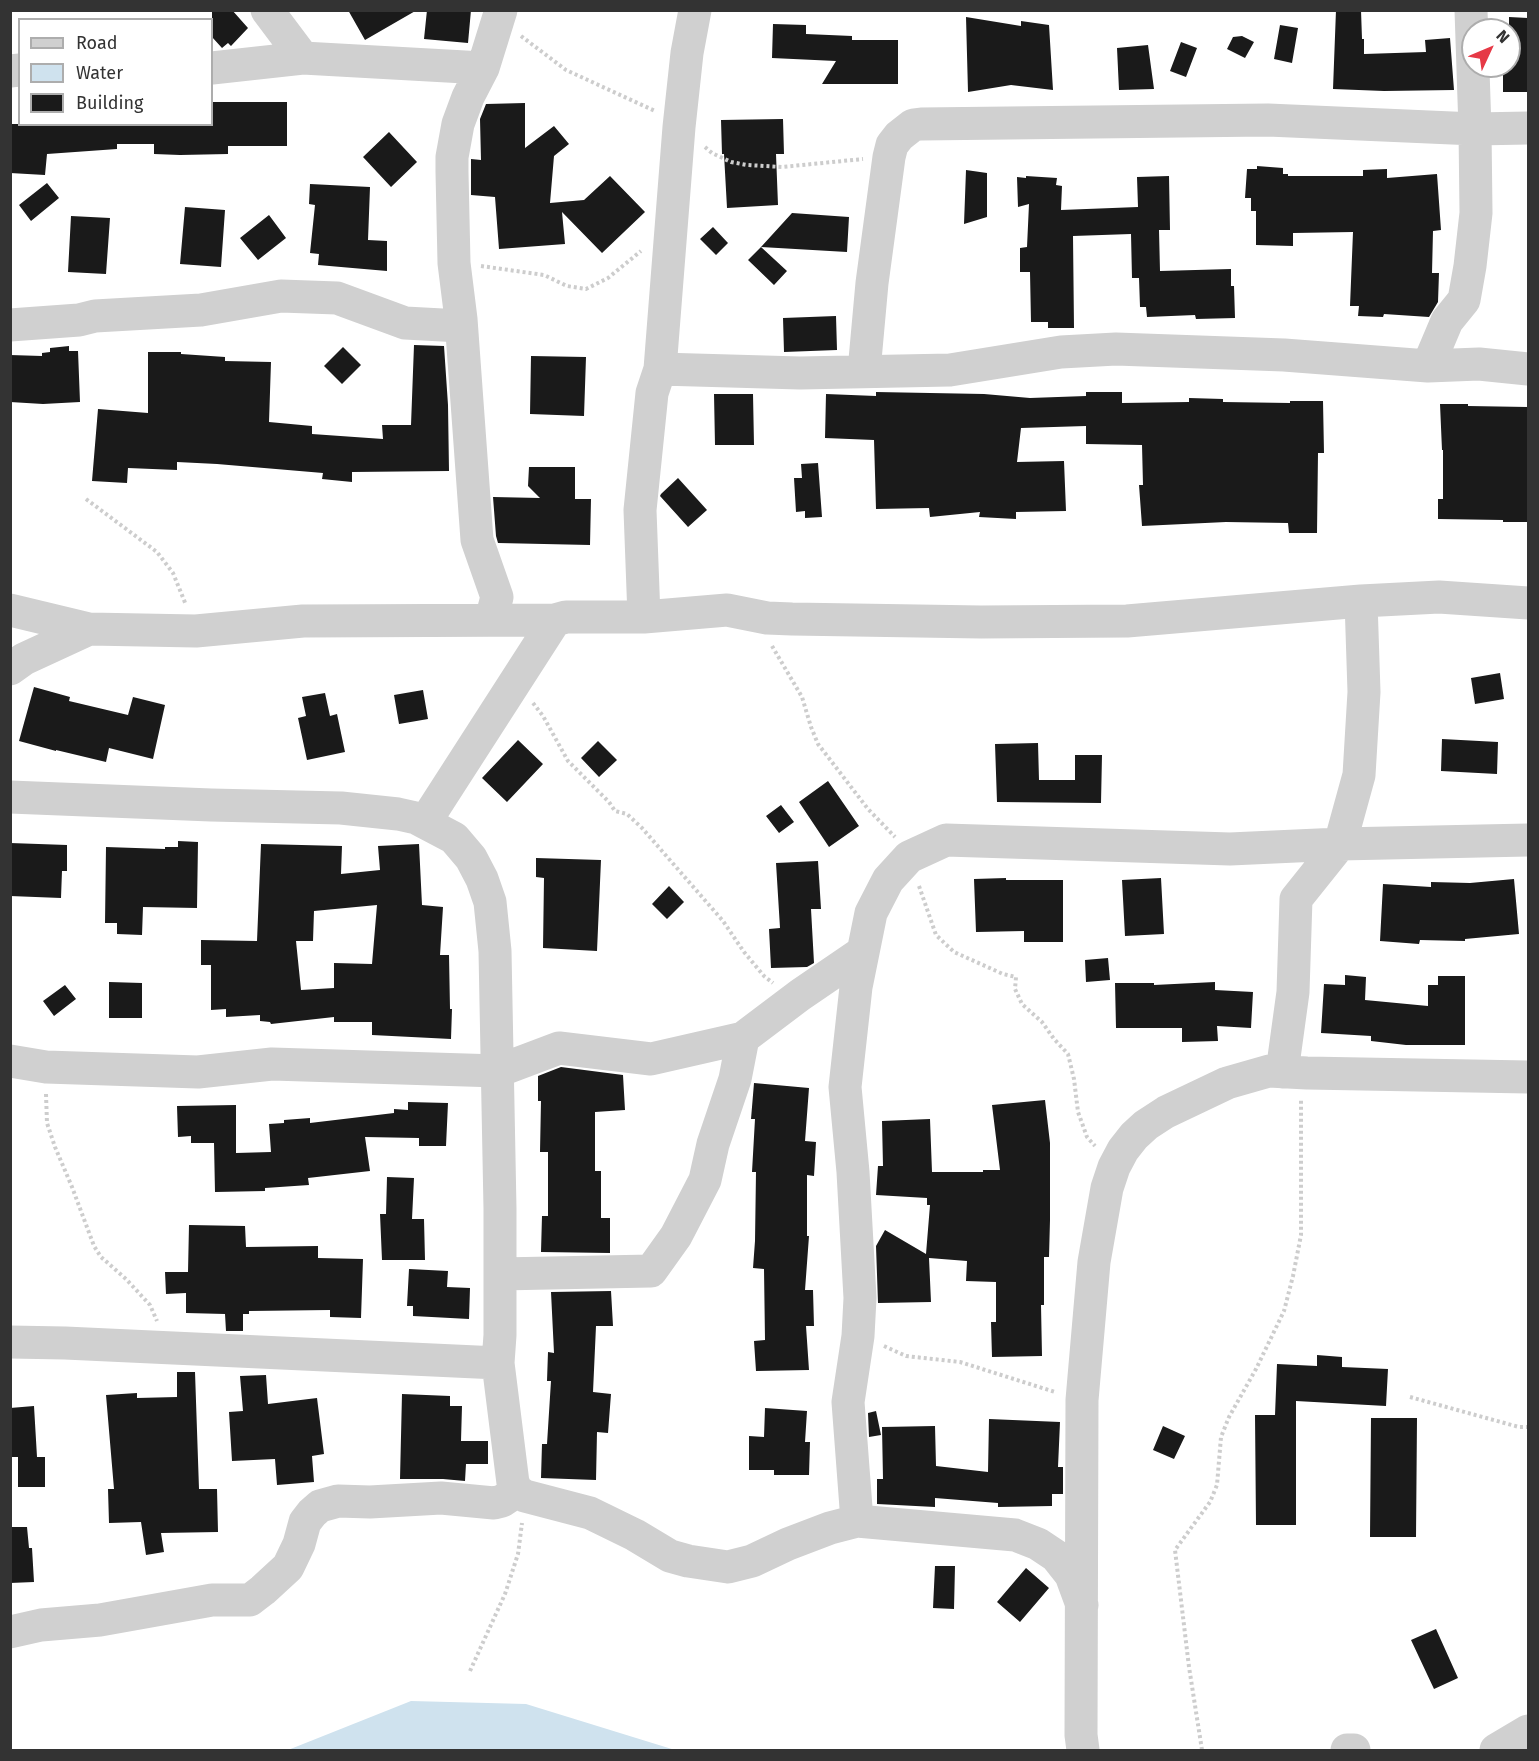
<!DOCTYPE html>
<html>
<head>
<meta charset="utf-8">
<style>
  body { margin:0 }
  #map { position:relative; width:1539px; height:1761px; overflow:hidden; background:#fff; font-family:"Fira Sans",sans-serif }
  canvas { display:block }
  .frame { position:absolute; inset:0; border:12px solid #333; pointer-events:none }
  .legend { position:absolute; left:18px; top:18px; width:195px; height:108px; box-sizing:border-box; background:#fff; border:2px solid #adadad; margin:0; padding:8px 10px; list-style:none; font-size:18px; color:#333 }
  .legend li { display:flex; align-items:center; gap:12px; height:30px }
  .legend b { width:30px; border:2px solid #adadad }
  .north { position:absolute; left:1461px; top:18px; width:60px; height:60px; box-sizing:border-box; background:#fff; border:2px solid #adadad; border-radius:50%; rotate:46deg; font-size:16px; font-weight:700; line-height:24px; text-align:center; color:#333 }
  .north::after { content:''; display:block; margin:auto; width:21px; height:27px; background:#e63946; clip-path:polygon(50% 0,100% 100%,50% 72%,0 100%) }
</style>
</head>
<body>
<div id="map">
<canvas width="1539" height="1761"></canvas>
<div class="frame"></div>
<ul class="legend">
<li><b style="height:8px;background:#d0d0d0"></b>Road</li>
<li><b style="height:16px;background:#cfe2ee"></b>Water</li>
<li><b style="height:16px;background:#1a1a1a"></b>Building</li>
</ul>
<div class="north">N</div>
</div>
<script>
const ctx = document.querySelector('canvas').getContext('2d');
ctx.lineJoin = 'round';
function fillPath(path, color) { ctx.fillStyle = color; ctx.fill(path, 'evenodd'); }
const shape = rows => new Path2D(rows.map(r => 'M' + r).join(''));
function stroke(path, color, width, dash) { ctx.strokeStyle = color; ctx.lineWidth = width; ctx.lineCap = dash ? 'butt' : 'round'; ctx.setLineDash(dash || []); ctx.stroke(path); }
fillPath(shape([
  [411,1701,526,1704,675,1750,288,1750]
]), '#cfe2ee');
fillPath(shape([
  [212,10,232,10,248,28,231,46,228,43,222,48,212,37],
  [348,10,417,10,365,40],
  [427,10,471,10,468,43,424,39],
  [1336,10,1361,10,1362,39,1364,39,1364,54,1426,52,1425,40,1450,38,1454,90,1384,91,1333,89],
  [966,17,1021,26,1021,21,1049,25,1053,90,1011,85,968,92],
  [1509,17,1528,18,1528,92,1503,92,1503,66,1509,66],
  [773,24,806,25,806,34,852,36,852,40,898,40,898,84,822,84,836,61,772,58],
  [1280,25,1298,28,1292,63,1274,59],
  [1242,36,1254,42,1245,58,1227,49,1233,37],
  [1181,42,1197,48,1186,77,1170,71],
  [1148,45,1154,89,1119,90,1117,48],
  [212,102,287,102,287,146,228,146,228,154,180,155,154,154,154,144,117,144,117,149,47,154,45,175,10,173,12,124,212,124],
  [525,103,525,148,554,126,569,144,554,156,550,203,584,200,610,176,645,212,602,253,562,212,565,244,499,249,495,197,471,195,471,159,481,160,480,119,486,104],
  [783,119,784,154,776,154,778,205,727,208,724,154,722,154,721,120],
  [389,132,417,162,391,187,363,157],
  [1257,166,1283,168,1283,174,1288,174,1288,176,1363,176,1363,170,1387,169,1387,178,1437,174,1441,230,1433,231,1432,273,1439,273,1438,302,1429,317,1384,314,1383,317,1358,316,1359,306,1350,306,1353,232,1293,233,1293,246,1256,245,1256,211,1251,211,1251,198,1245,198,1247,169,1257,169],
  [966,170,987,173,987,217,964,224],
  [1026,176,1057,178,1056,185,1062,186,1061,210,1138,207,1137,177,1169,176,1170,230,1159,230,1160,271,1231,269,1231,286,1234,286,1235,318,1196,319,1195,315,1147,317,1146,307,1140,307,1139,278,1132,278,1131,234,1073,236,1074,328,1048,328,1048,322,1031,322,1030,272,1020,272,1020,248,1027,247,1029,204,1018,207,1017,177,1026,178],
  [47,183,59,198,31,221,19,205],
  [310,184,370,187,368,240,387,241,387,271,318,265,319,254,310,253,315,205,309,204],
  [185,207,225,210,221,267,180,264],
  [792,213,849,217,847,252,761,247],
  [269,215,286,238,258,260,240,238],
  [71,216,110,218,106,274,68,272],
  [713,227,728,243,716,255,700,239],
  [761,247,787,271,774,285,748,260],
  [836,316,837,350,784,352,783,318],
  [414,345,444,346,448,405,449,471,352,472,352,482,322,479,323,473,217,464,177,462,177,470,128,468,127,483,92,481,98,409,148,413,148,352,181,352,181,354,225,357,225,361,271,362,269,422,312,426,312,434,383,439,382,425,411,425],
  [69,346,69,351,78,351,80,402,43,404,10,402,10,355,42,356,42,353,50,352,50,348],
  [343,347,361,365,342,384,324,366],
  [531,356,586,357,584,416,530,414],
  [876,392,984,394,1030,398,1086,396,1086,392,1122,392,1122,403,1189,402,1189,398,1223,399,1223,402,1290,403,1290,401,1323,401,1324,453,1318,453,1317,533,1289,533,1288,523,1226,522,1142,526,1139,485,1143,485,1142,445,1086,444,1086,426,1021,428,1017,462,1064,461,1066,511,1016,512,1016,519,979,517,980,512,930,517,929,508,876,509,874,440,825,438,826,394,876,396],
  [714,394,753,394,754,445,715,445],
  [1440,404,1468,404,1468,406,1528,407,1528,522,1503,522,1503,520,1438,519,1438,499,1443,499,1443,450,1442,450],
  [818,463,822,517,805,518,805,511,796,512,794,478,802,478,801,464],
  [529,467,575,467,575,499,591,499,590,545,498,543,496,536,493,497,540,498,528,486],
  [678,478,707,510,688,527,660,496,661,494],
  [1500,673,1504,699,1475,704,1471,678],
  [34,687,70,697,69,701,128,715,133,697,165,705,153,759,109,748,106,762,56,750,56,751,19,741],
  [423,690,428,719,399,724,394,695],
  [325,693,330,716,337,714,345,752,307,760,298,718,306,716,302,697],
  [1442,739,1498,742,1497,774,1441,771],
  [518,740,543,764,507,802,482,778],
  [598,741,617,760,599,777,581,758],
  [1038,743,1039,780,1075,780,1075,755,1102,755,1101,803,997,802,995,744],
  [828,781,859,826,829,847,799,802],
  [781,805,794,822,779,833,766,816],
  [178,841,198,842,197,908,143,907,142,935,117,934,117,923,105,923,106,847,165,849,165,847,178,847],
  [10,843,67,845,67,871,62,871,61,898,10,896],
  [261,844,342,846,341,874,380,870,378,846,419,844,422,905,443,907,440,955,449,955,450,1009,452,1009,451,1039,372,1035,372,1022,334,1022,334,1017,271,1024,270,1022,260,1021,260,1015,226,1017,226,1009,211,1010,211,965,201,965,201,940,257,941],
  [377,905,372,964,334,963,334,988,301,990,296,941,313,941,314,911],
  [536,858,601,860,597,951,543,948,544,878,536,877],
  [818,861,821,909,811,909,814,963,807,967,771,968,769,929,780,928,776,863],
  [1006,878,1006,880,1063,880,1063,942,1024,942,1024,931,976,932,974,879],
  [1161,878,1164,934,1125,936,1122,880],
  [1514,879,1519,934,1465,939,1465,941,1420,940,1419,944,1380,941,1383,884,1431,887,1431,882,1470,883],
  [669,886,684,902,667,919,652,904],
  [1108,958,1110,980,1086,982,1085,960],
  [1345,975,1366,977,1365,1000,1428,1006,1428,985,1438,985,1438,976,1465,976,1465,1045,1406,1045,1371,1041,1371,1036,1321,1033,1324,984,1345,985],
  [109,982,142,983,142,1018,109,1018],
  [1215,982,1215,990,1253,992,1251,1028,1217,1026,1218,1041,1182,1042,1182,1028,1116,1028,1115,983,1154,983,1154,985],
  [65,985,76,999,54,1016,43,1001],
  [561,1067,623,1075,625,1110,595,1112,595,1171,601,1171,601,1218,610,1218,610,1253,541,1252,542,1216,548,1216,548,1152,540,1152,541,1101,538,1101,538,1076],
  [754,1083,809,1088,805,1141,816,1142,814,1176,807,1175,807,1236,809,1236,805,1290,813,1290,814,1326,806,1326,809,1370,756,1371,754,1341,765,1340,764,1269,753,1268,755,1241,756,1172,752,1172,755,1119,751,1119],
  [1045,1100,1050,1143,1050,1220,1049,1257,1044,1257,1044,1305,1041,1305,1042,1356,992,1357,991,1322,996,1322,996,1282,966,1281,967,1261,929,1258,931,1302,878,1303,876,1246,885,1230,926,1254,930,1205,927,1205,927,1198,876,1195,878,1166,883,1166,882,1121,930,1119,932,1172,983,1172,983,1170,1000,1170,992,1105],
  [408,1102,448,1103,446,1146,419,1146,419,1138,365,1137,370,1171,308,1178,309,1185,265,1188,265,1191,215,1192,214,1143,191,1143,191,1136,178,1137,177,1106,236,1105,236,1153,271,1152,269,1124,284,1123,284,1120,310,1118,310,1123,394,1113,394,1109,408,1110],
  [387,1177,414,1178,412,1219,424,1219,425,1260,382,1260,380,1214,386,1214],
  [189,1225,245,1226,246,1247,318,1246,318,1258,363,1259,361,1318,330,1317,330,1310,249,1311,249,1314,243,1314,243,1331,226,1331,225,1314,186,1313,186,1293,166,1294,165,1272,188,1272],
  [409,1269,448,1271,447,1287,470,1288,469,1319,413,1316,413,1306,407,1306],
  [611,1291,613,1326,596,1326,593,1392,611,1394,608,1433,597,1432,596,1480,541,1478,542,1444,547,1444,551,1381,547,1381,548,1352,554,1353,551,1292],
  [1317,1355,1342,1357,1342,1367,1388,1369,1386,1406,1296,1401,1296,1525,1256,1525,1255,1415,1275,1415,1277,1364,1317,1366],
  [177,1372,195,1372,199,1489,217,1489,218,1532,161,1533,164,1552,146,1555,141,1522,109,1523,108,1489,114,1489,106,1395,137,1393,137,1398,177,1397],
  [266,1375,268,1404,317,1398,324,1454,312,1456,314,1482,277,1485,275,1459,232,1461,229,1412,243,1411,240,1376],
  [402,1394,450,1396,450,1406,462,1406,461,1441,488,1441,488,1464,466,1464,465,1481,443,1479,400,1479],
  [34,1406,37,1457,45,1457,45,1487,18,1487,18,1457,10,1457,10,1408],
  [765,1408,807,1411,805,1442,810,1442,809,1475,774,1475,774,1470,749,1470,749,1436,764,1437],
  [876,1411,881,1435,869,1437,868,1413],
  [1371,1418,1417,1418,1416,1537,1370,1537],
  [989,1419,1060,1422,1058,1467,1063,1467,1063,1494,1052,1494,1052,1506,998,1507,998,1503,935,1498,935,1507,877,1504,877,1479,883,1479,882,1427,935,1426,936,1466,988,1472],
  [1163,1426,1185,1436,1174,1459,1153,1450],
  [10,1527,27,1527,29,1548,32,1548,34,1582,10,1583],
  [935,1566,955,1566,954,1609,933,1608],
  [1026,1568,1049,1588,1020,1622,997,1602],
  [1436,1629,1458,1678,1434,1689,1411,1640]
]), '#1a1a1a');
stroke(shape([
  [521,36,566,70,655,111],
  [705,147,712,153,731,162,747,165,782,167,863,159],
  [481,266,544,275,567,286,586,289,608,278,641,251],
  [86,499,157,552,173,573,186,605],
  [772,646,802,697,811,727,818,744,868,809,895,837],
  [533,703,543,716,568,761,609,802,615,811,627,814,642,828,723,921,744,952,764,976,773,983],
  [919,886,936,935,954,952,1003,974,1016,977,1015,989,1022,1004,1042,1022,1054,1039,1068,1054,1074,1079,1078,1112,1087,1137,1095,1146],
  [46,1094,47,1123,55,1147,72,1187,94,1246,101,1257,126,1279,150,1305,157,1321],
  [884,1346,906,1356,960,1362,1055,1392],
  [1410,1397,1519,1427,1528,1427],
  [470,1671,505,1594,518,1554,522,1523],
  [1202,1750,1189,1667,1175,1550,1210,1502,1217,1485,1221,1437,1229,1417,1256,1369,1284,1311,1293,1276,1301,1235,1301,1098]
]), '#cdcdcd', 4, [3, 3]);
stroke(shape([
  [267,10,303,58],
  [212,68,303,58,483,68],
  [10,71,20,70],
  [10,325,79,320,95,316,201,310,281,296,337,298,405,323,461,326],
  [1428,366,1447,321,1464,300,1470,266,1476,213,1475,129,1471,10],
  [660,369,800,373,950,370,1061,352,1116,349,1284,355,1428,366,1479,364,1528,369],
  [864,371,872,283,889,157,892,145,899,136,913,125,921,124,1268,120,1475,129,1528,128],
  [10,610,89,629,196,631,303,621,555,620,566,617,644,617,727,610,767,618,792,619,981,622,1127,621,1361,601,1439,597,1528,603],
  [644,617,640,510,652,393,660,369,679,127,687,53,695,10],
  [491,620,497,597,477,540,461,319,454,263,452,172,452,157,458,124,468,97,483,68,501,10],
  [10,669,24,659,89,629],
  [10,797,211,805,341,808,398,814,416,818,454,838,471,858,482,879,490,902,495,951,500,1209,500,1335,498,1363,513,1483,517,1491,525,1496,590,1513,635,1535,670,1556,688,1561,728,1567,752,1561,788,1544,830,1528,857,1521,1015,1535,1038,1544,1056,1556,1071,1575,1082,1605],
  [425,822,555,620],
  [10,1061,46,1067,198,1072,272,1064,498,1071,559,1048,651,1059,743,1038,800,995,863,952],
  [1282,1072,1293,992,1296,899,1340,844,1359,775,1364,692,1361,601],
  [500,1274,651,1271,676,1236,705,1180,713,1144,735,1079,743,1038],
  [10,1342,65,1343,498,1363],
  [857,1521,848,1402,858,1336,860,1298,853,1172,845,1087,856,987,871,913,888,880,909,857,946,840,1230,849,1340,844,1528,840],
  [10,1632,41,1625,100,1620,212,1600,250,1600,263,1590,288,1567,299,1544,305,1522,312,1513,320,1506,338,1501,370,1502,441,1498,494,1503,502,1501,517,1491],
  [1083,1750,1081,1735,1082,1400,1094,1262,1107,1188,1114,1167,1123,1150,1134,1136,1146,1125,1166,1112,1227,1083,1269,1071,1307,1073,1528,1077],
  [1347,1750,1354,1750],
  [1496,1750,1528,1731]
]), '#d0d0d0', 33);
</script>
</body>
</html>
